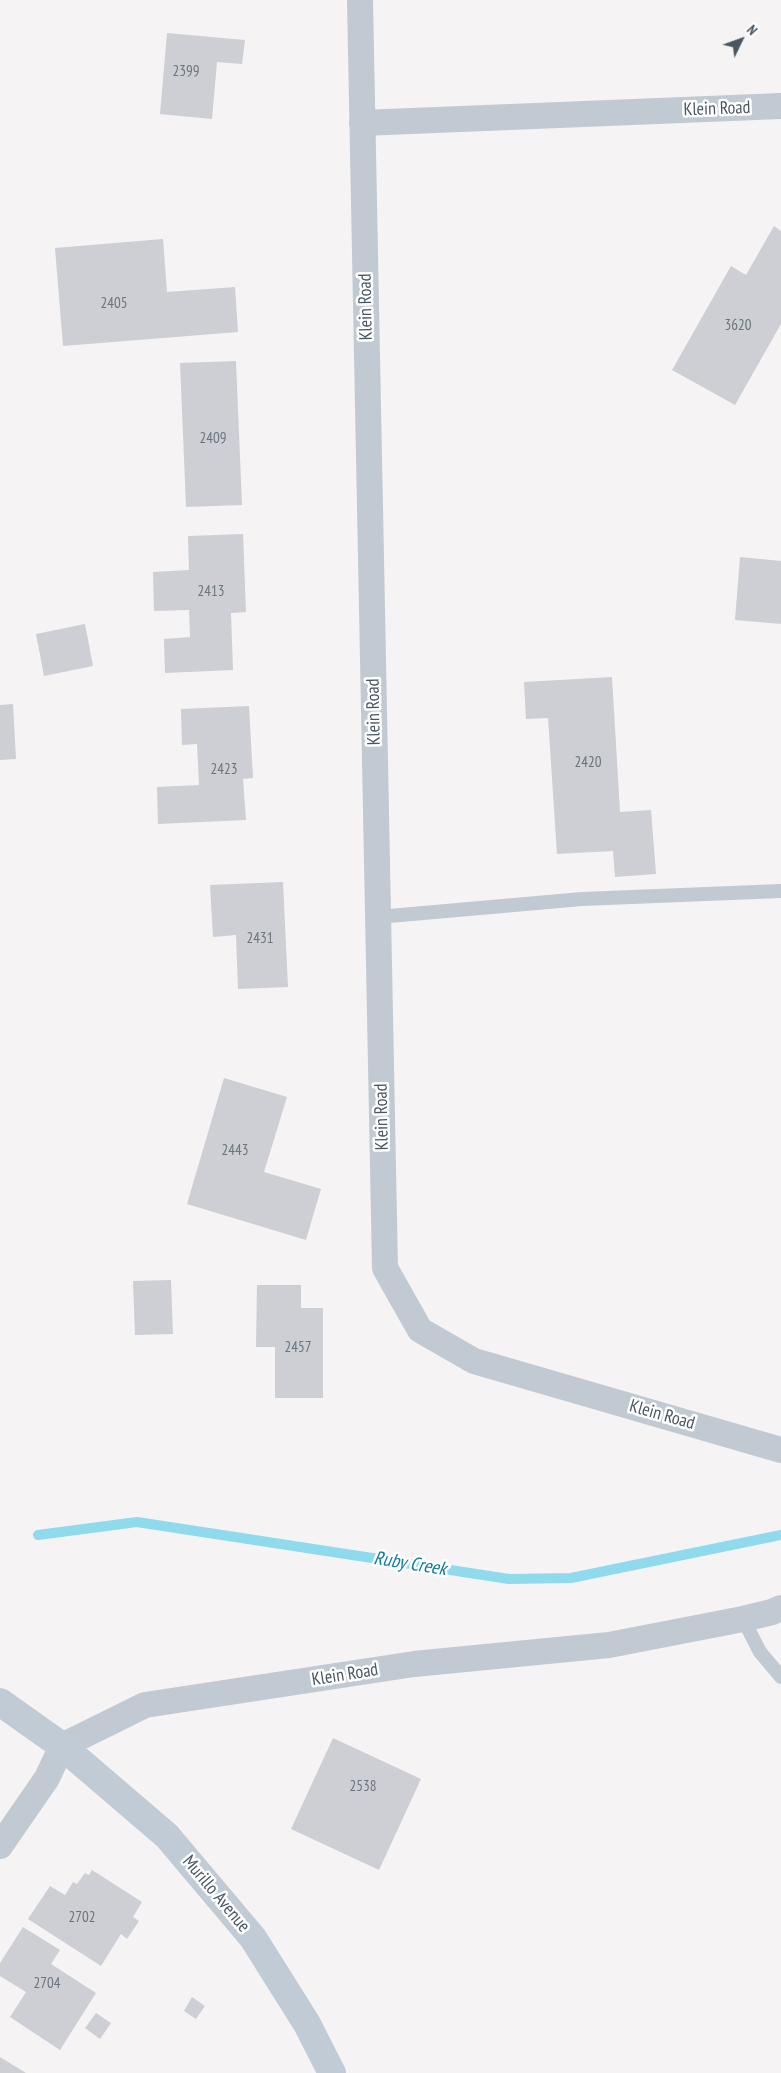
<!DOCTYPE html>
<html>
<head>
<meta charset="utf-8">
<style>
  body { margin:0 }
  #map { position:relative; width:781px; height:2073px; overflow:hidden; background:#f5f3f3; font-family:"PT Sans Narrow",sans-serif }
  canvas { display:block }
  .north { position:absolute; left:716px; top:15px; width:50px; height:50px; -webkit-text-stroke:4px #fff; paint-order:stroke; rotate:48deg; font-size:14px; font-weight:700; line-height:20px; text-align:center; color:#4a5661 }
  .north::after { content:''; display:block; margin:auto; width:18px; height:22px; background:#4a5661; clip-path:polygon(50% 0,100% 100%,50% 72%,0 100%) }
</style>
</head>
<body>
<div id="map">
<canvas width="781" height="2073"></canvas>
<div class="north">N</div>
</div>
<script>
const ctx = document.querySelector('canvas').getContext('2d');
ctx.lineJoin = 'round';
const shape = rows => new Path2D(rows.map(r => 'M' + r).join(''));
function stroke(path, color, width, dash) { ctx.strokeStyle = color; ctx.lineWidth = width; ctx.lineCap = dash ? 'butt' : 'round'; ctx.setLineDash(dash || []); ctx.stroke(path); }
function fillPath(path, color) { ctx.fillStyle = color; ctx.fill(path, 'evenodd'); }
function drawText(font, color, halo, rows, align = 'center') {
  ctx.font = font + ' "PT Sans Narrow",sans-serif'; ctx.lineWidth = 5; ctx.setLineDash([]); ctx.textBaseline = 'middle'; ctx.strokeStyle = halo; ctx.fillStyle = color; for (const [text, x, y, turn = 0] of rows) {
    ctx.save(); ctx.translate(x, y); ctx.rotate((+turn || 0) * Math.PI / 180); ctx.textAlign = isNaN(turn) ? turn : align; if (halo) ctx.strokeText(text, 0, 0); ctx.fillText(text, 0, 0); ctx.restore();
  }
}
stroke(shape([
  [38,1535,137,1522,509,1579,571,1578,781,1535]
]), '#90daee', 10);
fillPath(shape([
  [167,33,245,40,242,64,217,62,212,119,160,114],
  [774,226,781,231,781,324,735,405,672,370,731,266,746,275],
  [163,239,167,292,235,287,238,332,63,346,55,248],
  [236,361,242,505,186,507,180,363],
  [243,534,246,612,231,613,233,670,165,673,164,639,190,637,189,610,154,611,153,572,189,570,188,536],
  [740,557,781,561,781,624,735,620],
  [85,624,93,666,44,676,36,634],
  [612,677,620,812,651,810,656,874,615,877,613,851,557,854,548,718,526,719,524,682],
  [13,704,16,759,0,760,0,705],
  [249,706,253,778,243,779,246,820,158,824,157,787,199,785,197,744,182,745,181,709],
  [283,882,288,987,238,989,236,935,213,937,210,885],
  [224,1078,287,1097,264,1172,321,1189,306,1240,187,1204],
  [171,1280,173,1334,135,1335,133,1281],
  [257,1285,301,1285,301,1308,323,1308,323,1398,275,1398,275,1347,256,1347],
  [333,1738,421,1779,379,1870,291,1829],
  [92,1870,142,1902,133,1917,139,1921,127,1939,121,1934,101,1966,28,1919,50,1886,65,1895,73,1882,77,1884,85,1873,89,1875],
  [23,1927,60,1950,51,1964,96,1993,60,2050,10,2017,26,1992,0,1976,0,1963],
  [192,1997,205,2006,196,2019,184,2011],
  [96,2013,111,2023,100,2039,85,2028],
  [0,2057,26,2073,0,2073]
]), '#cdcfd5');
stroke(shape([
  [378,917,582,899,781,891],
  [743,1619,760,1652,781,1677]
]), '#c1cad2', 14);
stroke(shape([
  [360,0,385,1268,420,1330,474,1361,781,1450],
  [362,123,781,106],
  [0,1846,47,1778,62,1746,145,1705,414,1664,609,1645,743,1619,772,1612,781,1608]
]), '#c1cad2', 26);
stroke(shape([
  [0,1702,62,1746,167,1836,253,1938,307,2024,332,2073]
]), '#c1cbd6', 28);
drawText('15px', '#6b747e', null, [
  ["2399",186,72],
  ["2405",114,304],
  ["3620",738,326],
  ["2409",213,439],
  ["2413",211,592],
  ["2420",588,763],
  ["2423",224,770],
  ["2431",260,939],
  ["2443",235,1151],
  ["2457",298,1348],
  ["2538",363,1787],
  ["2702",82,1918],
  ["2704",47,1984]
]);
drawText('18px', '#4a5661', '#fff', [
  ["Klein Road",717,109,-2],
  ["Klein Road",366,307,-91],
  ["Klein Road",374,712,-91],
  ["Klein Road",382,1117,-91],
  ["Klein Road",662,1415,16],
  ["Klein Road",345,1675,-9],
  ["Murillo Avenue",216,1894,50]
]);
drawText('italic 19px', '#0c7c9b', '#fff', [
  ["Ruby Creek",410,1564,9]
]);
</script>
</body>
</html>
